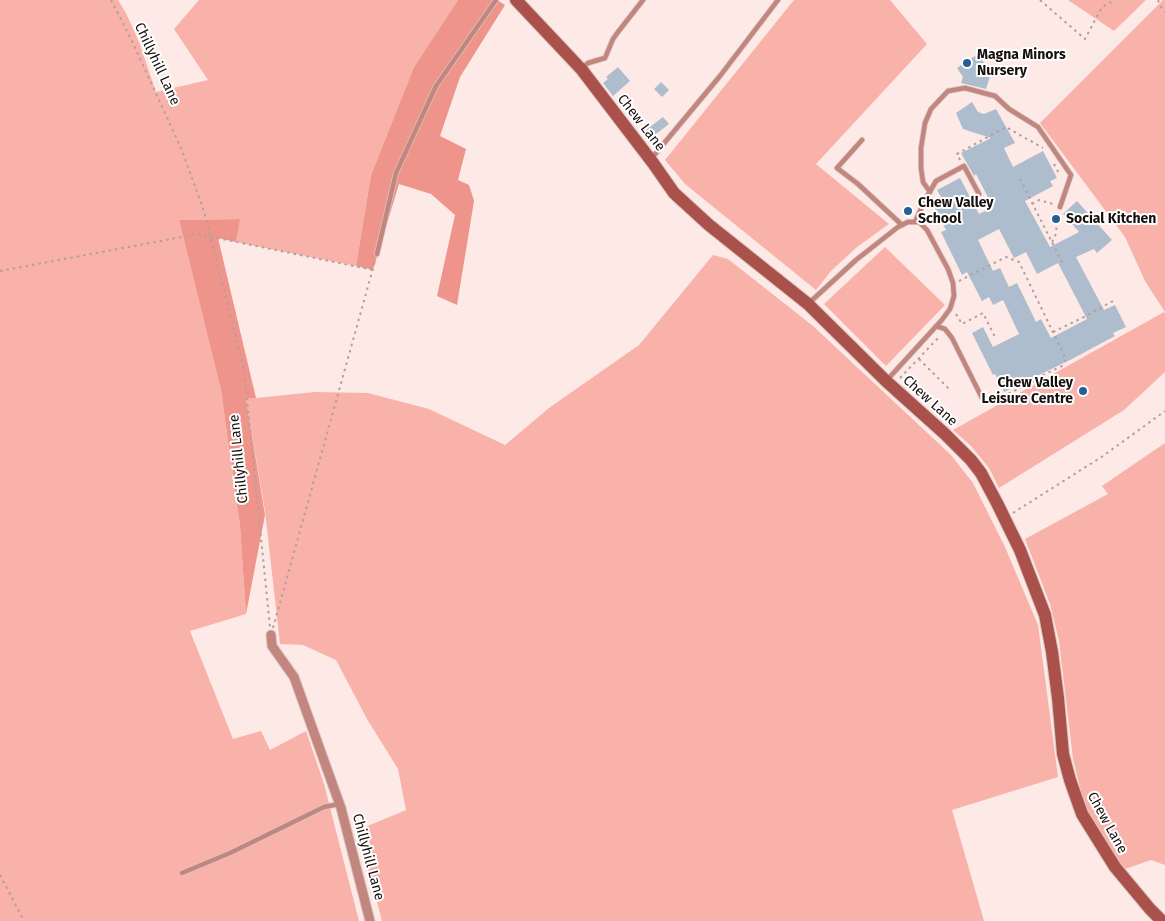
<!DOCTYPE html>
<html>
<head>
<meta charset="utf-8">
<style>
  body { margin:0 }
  canvas { display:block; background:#fde9e6 }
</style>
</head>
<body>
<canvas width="1165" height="921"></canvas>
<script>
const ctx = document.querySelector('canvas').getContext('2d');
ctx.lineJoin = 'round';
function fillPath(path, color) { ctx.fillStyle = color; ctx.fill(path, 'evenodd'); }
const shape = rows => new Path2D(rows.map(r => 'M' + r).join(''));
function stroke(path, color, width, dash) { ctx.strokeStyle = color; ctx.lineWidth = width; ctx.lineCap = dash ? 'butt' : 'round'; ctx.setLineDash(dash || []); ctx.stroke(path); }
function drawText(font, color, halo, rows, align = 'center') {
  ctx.font = font + ' "Fira Sans",sans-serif'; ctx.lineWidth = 4; ctx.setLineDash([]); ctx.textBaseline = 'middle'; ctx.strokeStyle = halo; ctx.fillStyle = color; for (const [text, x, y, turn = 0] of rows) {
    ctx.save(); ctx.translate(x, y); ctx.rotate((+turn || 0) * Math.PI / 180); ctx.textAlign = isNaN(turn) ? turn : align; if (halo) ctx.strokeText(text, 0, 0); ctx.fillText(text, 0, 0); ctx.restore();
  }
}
fillPath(shape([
  [0,0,118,0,126,13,139,42,156,92,208,80,174,29,199,0,458,0,414,67,371,175,356,266,236,242,239,219,179,220,221,390,240,526,246,614,190,631,233,739,261,731,270,750,306,731,324,784,359,921,0,921],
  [794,0,890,0,927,44,816,164,889,224,857,247,831,271,816,290,685,184,665,160],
  [1068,0,1146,0,1114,31],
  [1163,0,1165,0,1165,312,1145,281,1125,237,1040,123],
  [885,247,945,305,886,366,824,304],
  [713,255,728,259,813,326,951,455,973,483,1005,547,1038,625,1058,777,952,810,984,921,382,921,358,830,406,810,398,769,367,719,336,660,303,645,280,644,265,511,246,399,315,392,368,393,429,409,505,445,549,408,639,345],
  [1164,312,1165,314,1165,372,1124,410,999,488,989,468,971,446,953,430],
  [1165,443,1165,865,1151,860,1125,869,1098,841,1083,800,1073,759,1059,641,1050,604,1025,539,1108,494,1102,486]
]), '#f8b2aa');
fillPath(shape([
  [458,0,497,0,505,5,460,77,440,136,466,149,458,180,469,185,474,201,457,305,437,296,455,215,431,194,399,184,373,270,356,266,371,175,414,67],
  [240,219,236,242,218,238,256,398,246,399,265,515,246,614,240,526,221,390,179,220]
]), '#ee948a');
fillPath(shape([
  [978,54,991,73,986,89,961,83,963,77,957,68],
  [618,67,630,81,613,96,603,83,608,79,606,77],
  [661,82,669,90,662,97,654,89],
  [972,102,978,112,984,114,996,109,1015,143,1004,148,1013,167,1043,151,1057,178,1050,181,1053,186,1025,201,1050,247,1079,232,1063,214,1077,201,1112,240,1097,253,1094,249,1076,257,1104,310,1115,305,1126,327,1113,333,1115,336,1072,359,1004,392,995,374,993,375,972,333,983,327,993,347,1019,334,1003,300,993,305,989,297,982,301,967,272,962,275,941,232,946,230,932,202,941,197,937,190,960,178,979,214,993,207,976,174,974,176,961,153,991,138,963,129,956,113],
  [999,229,1014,258,1026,252,1037,274,1058,263,1087,319,1051,338,1041,319,1036,322,1017,283,1009,287,1000,268,993,271,978,240],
  [663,117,669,124,648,140,642,133]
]), '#adbdcd');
const lane = shape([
  [582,68,588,63,605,58,613,39,618,32,643,0],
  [862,140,837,168,858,184,902,225],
  [651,159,720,76,778,0],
  [930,192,923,182,921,168,921,148,925,123,931,109,948,91,965,88,995,96,1009,109,1038,127,1071,175,1060,207],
  [915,222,925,200,936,181,964,166,979,194],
  [377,254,396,173,436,86,496,0],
  [809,303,856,260,898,227,908,222,919,222,927,230,948,269,953,283,954,296,950,309,941,321,887,380],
  [936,326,945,329,952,338,982,398],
  [182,873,230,853,324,807,339,804]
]);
const street = shape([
  [271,635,272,646,294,677,341,808,370,921]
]);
const secondary = shape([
  [516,0,582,70,653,163,674,193,709,225,808,304,886,381,945,434,971,460,981,473,997,503,1020,550,1045,615,1052,652,1058,698,1063,754,1070,780,1082,814,1115,867,1150,909,1162,921]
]);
stroke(lane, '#d8c6c3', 6);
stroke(street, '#d8c6c3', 11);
stroke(secondary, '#d8c6c3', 14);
stroke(shape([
  [111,0,131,39,181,148,204,211,244,369,270,627],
  [1040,0,1085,39,1102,7,1115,0],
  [1158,0,1161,7,1165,12],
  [960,160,957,154,1006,127,1043,148],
  [1054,164,1060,175],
  [1020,179,1063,264],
  [1032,204,1039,200,1053,204],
  [1052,242,1055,237,1059,213],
  [0,271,198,234,373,270],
  [959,281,1006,257,1019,262,1066,359,1062,366,1045,374,1029,384,1001,397,990,399],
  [956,314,962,324,983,313,996,339],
  [1053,332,1084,317,1113,301],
  [919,359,951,391],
  [900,378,940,336],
  [1013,513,1103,456,1165,411],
  [273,628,375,261],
  [0,875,24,921]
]), '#b0a09e', 2, [2.5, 4]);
stroke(lane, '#c3867f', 4.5);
stroke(street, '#c3867f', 9);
stroke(secondary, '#a9514a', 12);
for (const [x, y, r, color] of [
  [967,63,5,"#245f96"],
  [908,211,5,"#245f96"],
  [1056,219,5,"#245f96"],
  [1083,391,5,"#245f96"]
]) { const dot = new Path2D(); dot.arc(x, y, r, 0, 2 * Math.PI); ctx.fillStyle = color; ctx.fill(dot); stroke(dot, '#fff', 2); }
drawText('bold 14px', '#170f0e', '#fff', [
  ["Magna Minors",977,55],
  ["Nursery",977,71],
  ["Chew Valley",918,203],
  ["School",918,219],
  ["Social Kitchen",1066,219],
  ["Chew Valley",1073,383,"right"],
  ["Leisure Centre",1073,399,"right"]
], 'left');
drawText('14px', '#170f0e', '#fff', [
  ["Chillyhill Lane",157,64,65],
  ["Chew Lane",641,123,52],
  ["Chew Lane",930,401,42],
  ["Chillyhill Lane",239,459,-96],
  ["Chew Lane",1107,823,61],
  ["Chillyhill Lane",368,857,75]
]);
</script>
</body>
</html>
